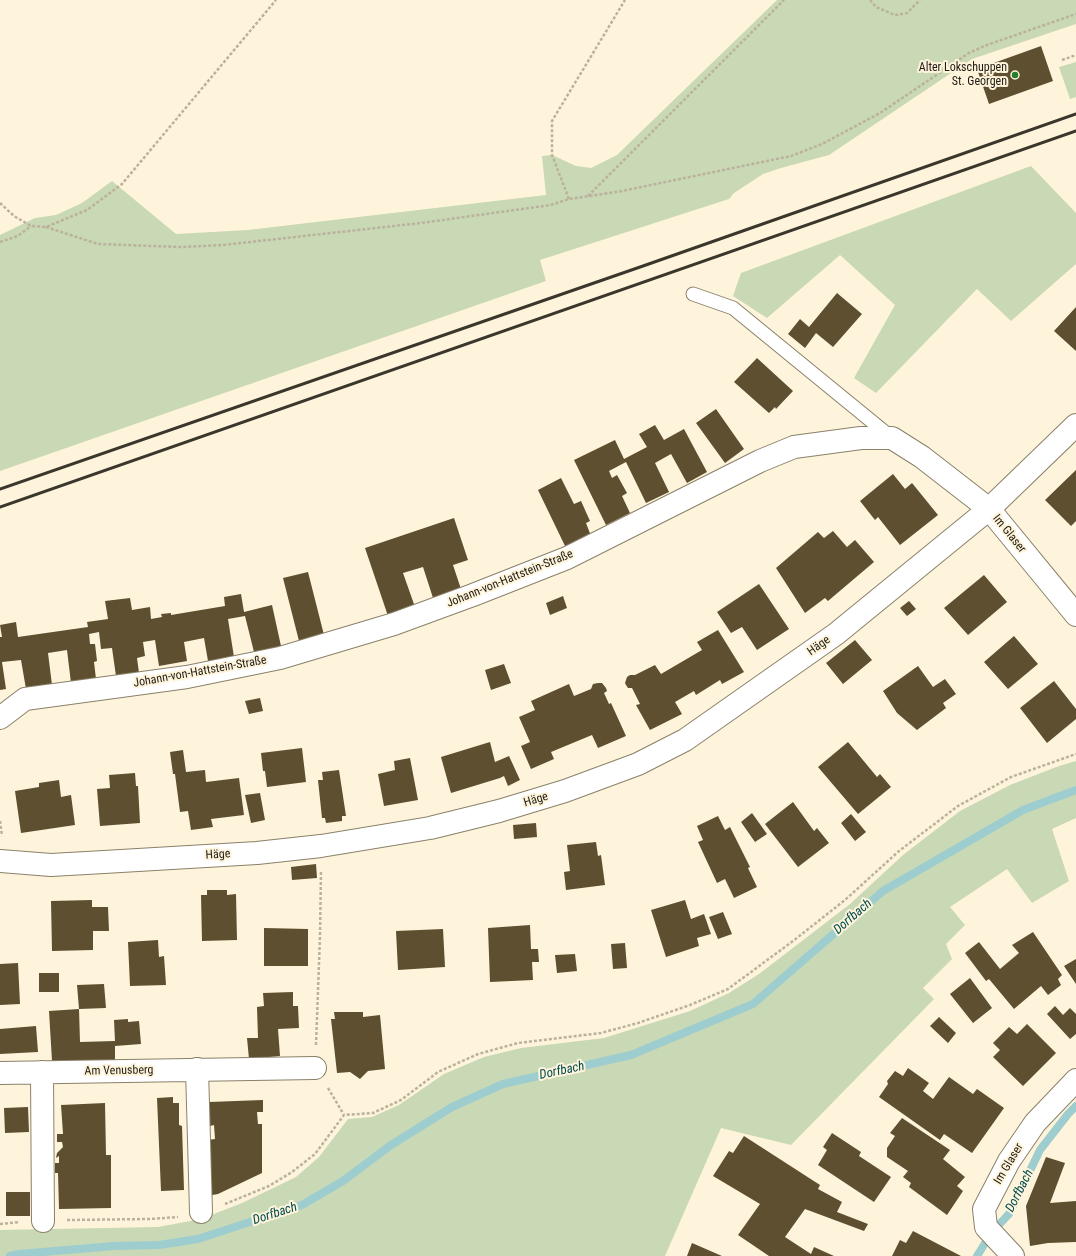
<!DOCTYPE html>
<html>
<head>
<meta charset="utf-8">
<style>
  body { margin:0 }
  canvas { display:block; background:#fef4db }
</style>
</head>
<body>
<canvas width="1076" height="1256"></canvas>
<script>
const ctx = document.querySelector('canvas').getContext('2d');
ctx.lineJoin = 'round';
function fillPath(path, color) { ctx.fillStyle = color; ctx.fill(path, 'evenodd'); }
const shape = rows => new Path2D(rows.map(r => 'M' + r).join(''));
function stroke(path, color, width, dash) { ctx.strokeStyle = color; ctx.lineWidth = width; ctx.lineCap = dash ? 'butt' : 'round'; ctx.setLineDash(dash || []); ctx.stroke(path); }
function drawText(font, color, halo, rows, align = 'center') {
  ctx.font = font + ' "Roboto Condensed",sans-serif'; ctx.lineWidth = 4; ctx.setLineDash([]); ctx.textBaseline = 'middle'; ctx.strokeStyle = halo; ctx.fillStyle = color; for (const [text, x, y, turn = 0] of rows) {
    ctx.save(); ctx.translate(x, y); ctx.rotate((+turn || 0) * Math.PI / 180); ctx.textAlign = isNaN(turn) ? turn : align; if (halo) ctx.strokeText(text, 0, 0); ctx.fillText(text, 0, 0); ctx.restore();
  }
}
fillPath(shape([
  [777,0,1076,0,1076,24,972,59,829,155,781,168,763,174,734,193,729,199,540,260,546,281,0,471,0,235,35,218,56,215,82,203,112,181,176,234,248,230,546,195,542,156,552,155,576,166,591,168,617,155],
  [1076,62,1076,97,1070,99,1059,67],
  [1031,166,1076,213,1076,264,1011,321,977,289,876,393,854,378,895,305,840,255,767,318,733,296,741,273],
  [1076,761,1076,818,1052,829,1069,881,1032,903,1007,869,950,907,965,925,946,944,952,959,923,988,934,999,791,1145,721,1128,665,1256,0,1256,0,1230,158,1227,201,1219,242,1203,296,1177,319,1157,348,1119,372,1117,399,1105,444,1074,484,1057,521,1048,604,1038,690,1011,729,993,759,974,850,904,903,855,960,811,1010,785,1059,766]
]), '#c9d8b5');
stroke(shape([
  [10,1256,19,1254,114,1246,159,1245,198,1239,302,1205,343,1181,391,1145,452,1107,503,1084,631,1055,753,1004,883,891,1023,810,1076,790],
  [977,1256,992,1232,1009,1214,1040,1150,1068,1114,1076,1106]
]), '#9dcdcf', 8);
fillPath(shape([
  [1041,46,1053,81,989,104,977,69],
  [837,293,862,314,833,347,816,333,805,348,788,334,800,319,809,327],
  [1076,307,1076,351,1054,331],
  [757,358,793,391,776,409,775,407,769,413,734,382],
  [716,409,744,449,725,463,696,423],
  [655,425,664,440,684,429,707,472,687,483,671,454,655,463,669,492,646,503,626,462,609,471,612,478,617,475,627,493,622,496,630,513,606,525,574,460,615,440,624,459,647,447,639,434],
  [1076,470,1076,521,1071,526,1045,500],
  [893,474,905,489,912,483,938,515,900,545,878,517,875,520,860,501],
  [561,478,574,504,581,501,590,521,586,523,591,536,566,548,538,490],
  [454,518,468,560,453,565,462,592,434,601,423,567,403,573,415,607,388,616,365,548],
  [833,531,847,547,855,540,874,562,828,601,825,598,805,613,776,568,818,532,824,538],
  [308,572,324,635,299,641,283,578],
  [984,575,1007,602,968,635,944,608],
  [759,584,789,629,757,650,742,627,731,633,717,612],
  [241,594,244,612,272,605,281,646,254,652,245,616,228,619,234,657,208,661,204,638,184,642,187,661,159,666,155,640,143,642,145,656,137,658,139,673,116,676,112,648,101,649,99,632,89,634,90,644,95,644,97,661,94,662,96,679,71,683,67,650,48,653,52,685,26,689,21,660,2,662,6,689,0,690,0,637,2,637,0,625,16,622,18,637,88,627,87,622,108,619,105,601,130,598,132,610,150,607,151,619,162,617,161,614,171,613,171,615,225,606,224,597],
  [563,596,567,608,550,615,546,603],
  [909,601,916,609,907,616,900,608],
  [718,630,744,672,722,684,720,680,696,695,694,691,675,702,682,714,650,730,636,705,640,704,632,688,628,688,626,685,625,683,627,677,630,675,635,675,655,665,661,674,702,650,697,642],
  [1014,636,1038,664,1008,689,984,662],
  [855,640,872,660,843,684,826,663],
  [504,664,511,683,491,690,485,670],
  [918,666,933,687,945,679,956,694,943,703,946,708,917,730,897,713,883,691],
  [1054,681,1076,709,1076,719,1047,743,1020,708],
  [598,683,602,683,606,688,607,691,604,693,609,704,611,703,626,736,598,748,592,735,551,752,554,759,531,769,521,746,530,742,519,717,535,710,531,701,569,684,574,696,591,689,593,684],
  [260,698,263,711,249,714,245,701],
  [490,742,495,762,509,756,520,780,508,786,504,776,500,778,451,793,441,757],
  [848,742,877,777,880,774,891,787,858,814,818,767],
  [302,748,306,782,267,787,265,771,263,771,261,753],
  [183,750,186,772,205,770,206,782,239,778,244,815,211,819,213,827,191,830,188,811,180,812,175,774,173,774,170,752],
  [410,758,418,800,384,806,378,774,395,770,394,761],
  [339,770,346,816,342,816,342,821,326,823,325,818,322,818,318,780,323,780,322,772],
  [135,773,136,786,138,786,140,823,100,826,97,789,110,788,109,775],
  [59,780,61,797,71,795,75,825,21,833,15,791,39,787,39,783],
  [260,793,265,820,251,823,245,795],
  [793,802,814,831,817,828,829,843,798,867,765,824],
  [752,813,767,834,755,842,741,822],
  [851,814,866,832,855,841,841,823],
  [718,816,725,830,730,827,750,867,748,868,757,887,734,898,725,879,717,883,698,842,703,840,697,826],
  [536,823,537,837,514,839,513,825],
  [596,842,598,856,601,855,605,885,566,890,564,872,570,871,567,845],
  [316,864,317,878,292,880,291,867],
  [207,890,227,890,227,895,236,894,237,940,202,941,201,895,207,895],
  [92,900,92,907,108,907,109,931,93,931,93,950,52,951,51,901],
  [685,900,691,919,704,914,711,934,697,938,699,946,666,957,651,910],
  [723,912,732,934,718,939,709,917],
  [530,925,531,949,538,949,539,962,532,962,533,980,490,982,488,928],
  [264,928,308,929,308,966,264,966],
  [443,929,445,967,398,970,396,931],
  [1033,932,1062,975,1058,979,1061,985,1048,995,1041,986,1014,1009,989,979,986,981,965,953,979,942,1000,969,1019,953,1012,945],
  [158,940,159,957,164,956,166,985,130,986,128,942],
  [625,943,627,968,613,969,611,944],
  [575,954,577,971,557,973,555,955],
  [1076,959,1076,984,1064,966],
  [18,963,20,1004,0,1005,0,964],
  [39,973,59,973,59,992,39,992],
  [970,978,992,1008,973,1023,950,994],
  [104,984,106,1008,79,1009,77,985],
  [293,992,293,1006,298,1006,299,1028,278,1029,280,1056,249,1059,247,1038,258,1038,257,1007,264,1006,263,993],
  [1055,1006,1063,1015,1070,1008,1076,1014,1076,1034,1070,1039,1047,1014],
  [79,1009,80,1042,115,1041,114,1020,128,1019,128,1022,139,1021,141,1044,115,1046,115,1060,52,1061,49,1011],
  [334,1012,363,1012,363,1017,380,1015,385,1069,368,1071,360,1079,350,1072,337,1073,331,1019,335,1019],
  [939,1017,956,1033,948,1043,930,1026],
  [1027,1024,1056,1053,1023,1086,993,1057,1000,1050,993,1043,1009,1027,1017,1034],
  [36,1026,38,1052,0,1054,0,1029],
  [908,1068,929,1083,923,1091,933,1099,949,1077,973,1094,977,1089,1004,1108,972,1153,944,1134,940,1140,879,1097,888,1084,887,1081,895,1071,903,1076],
  [173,1097,173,1103,179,1103,179,1125,182,1126,184,1190,161,1191,157,1098],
  [263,1100,263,1112,257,1112,258,1124,262,1124,262,1173,218,1194,207,1196,208,1140,215,1139,214,1125,210,1126,209,1102],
  [105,1103,106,1155,111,1155,111,1208,59,1209,58,1173,55,1173,55,1163,59,1163,59,1156,56,1158,57,1153,63,1147,62,1142,57,1142,57,1134,63,1134,61,1105],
  [28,1107,29,1132,5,1133,4,1108],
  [902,1118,950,1150,943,1159,965,1177,957,1186,963,1191,947,1215,909,1187,911,1183,903,1177,908,1171,887,1157,887,1148,895,1136,890,1133],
  [832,1133,861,1152,859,1156,891,1177,874,1202,818,1165,827,1150,823,1147],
  [744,1136,820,1185,818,1189,842,1202,837,1212,868,1224,864,1231,805,1209,785,1237,811,1254,814,1247,834,1256,769,1256,738,1235,760,1204,713,1176,729,1151,733,1153],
  [1046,1157,1065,1163,1050,1203,1076,1201,1076,1242,1048,1243,1030,1246,1026,1206],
  [6,1192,30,1192,30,1216,6,1216],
  [913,1231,961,1256,892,1256,900,1240,906,1243],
  [692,1243,722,1256,687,1256]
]), '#5d4f2f');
const service = shape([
  [693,294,733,308,892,438]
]);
const minor = shape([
  [0,718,25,699,187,677,280,658,394,624,473,595,567,558,760,461,794,447,861,438,892,438,922,457,989,509,1076,615],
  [0,861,51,865,104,862,257,853,321,846,430,828,499,811,565,791,638,764,685,740,836,634,989,509,1076,425],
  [197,1069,201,1212],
  [42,1072,43,1221],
  [0,1073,315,1068],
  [1013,1256,986,1227,984,1209,1009,1161,1035,1123,1076,1080]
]);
stroke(service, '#8a816a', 15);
stroke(minor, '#8a816a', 24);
stroke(shape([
  [870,0,876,7,895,15,907,13,920,0],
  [1062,60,1076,55],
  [588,196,784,0],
  [569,199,552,155,552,121,625,0],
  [0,203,14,216,31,226,46,227,87,210,122,184,276,0],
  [46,227,98,244,181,247,223,245,421,223,551,205,569,199,622,191,791,156,822,144,880,113,969,53,984,46,1076,14],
  [0,242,18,236,31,226],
  [0,821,2,836],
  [316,1045,320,936,321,870],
  [328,1088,344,1115],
  [225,1204,269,1186,292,1172,315,1154,344,1115,373,1113,401,1100,438,1072,478,1054,518,1043,601,1033,638,1023,690,1005,728,989,793,941,845,900,899,851,958,806,1011,777,1076,754],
  [67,1220,150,1219,178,1217],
  [0,1224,20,1222]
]), '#bab29e', 2.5, [3, 2]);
stroke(service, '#fff', 13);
stroke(minor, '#fff', 22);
stroke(shape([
  [0,489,643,266,1076,114],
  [0,507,1076,131]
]), '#3a362b', 3);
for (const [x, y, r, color] of [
  [1015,75,4,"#267e2d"]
]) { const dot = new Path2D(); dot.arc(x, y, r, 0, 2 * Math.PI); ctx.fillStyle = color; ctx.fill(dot); stroke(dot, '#fef4db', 1.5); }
drawText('12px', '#201c13', '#fef4db', [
  ["Alter Lokschuppen",1007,68],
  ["St. Georgen",1007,82]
], 'right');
drawText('12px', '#201c13', '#fef4db', [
  ["Im Glaser",1009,534,51],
  ["Johann-von-Hattstein-Straße",510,579,-22],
  ["Häge",819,646,-36],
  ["Johann-von-Hattstein-Straße",200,672,-10],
  ["Häge",536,800,-17],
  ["Häge",218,855,-4],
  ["Am Venusberg",119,1071,-1],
  ["Im Glaser",1009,1164,-59]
]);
drawText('italic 13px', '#004b4e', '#fef4db', [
  ["Dorfbach",853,917,-41],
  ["Dorfbach",562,1071,-12],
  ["Dorfbach",1020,1191,-63],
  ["Dorfbach",275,1214,-18]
]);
</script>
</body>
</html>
